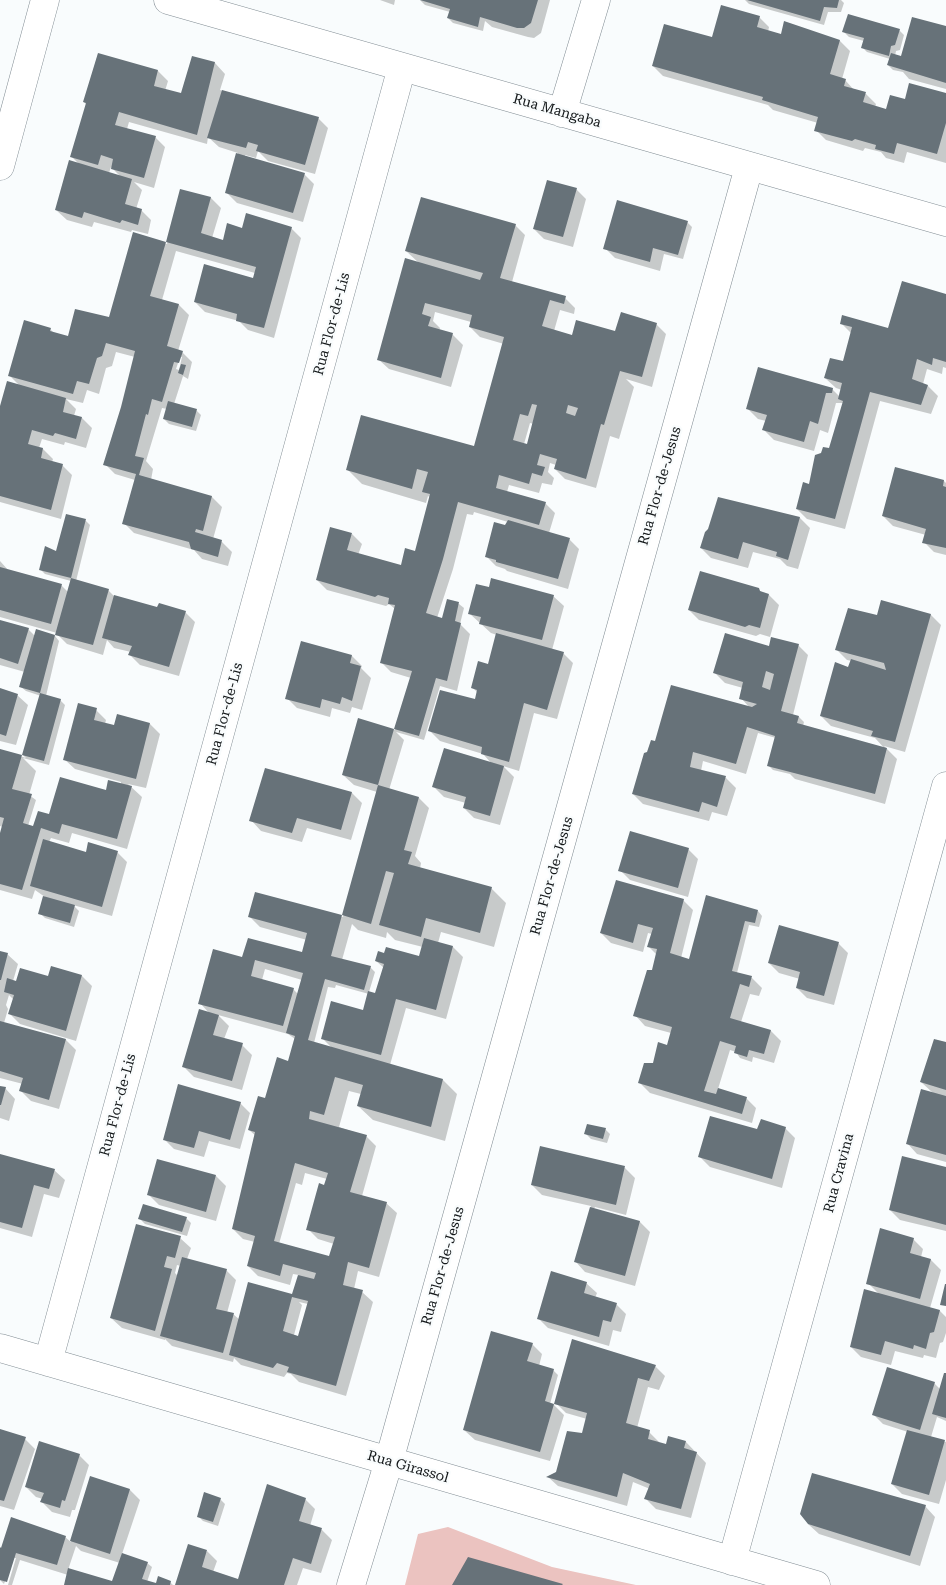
<!DOCTYPE html>
<html>
<head>
<meta charset="utf-8">
<style>
  body { margin:0 }
  canvas { display:block; background:#f9fcfd }
</style>
</head>
<body>
<canvas width="946" height="1585"></canvas>
<script>
const ctx = document.querySelector('canvas').getContext('2d');
ctx.lineJoin = 'round';
function fillPath(path, color) { ctx.fillStyle = color; ctx.fill(path, 'evenodd'); }
const shape = rows => new Path2D(rows.map(r => 'M' + r).join(''));
function stroke(path, color, width, dash) { ctx.strokeStyle = color; ctx.lineWidth = width; ctx.lineCap = dash ? 'butt' : 'round'; ctx.setLineDash(dash || []); ctx.stroke(path); }
function drawText(font, color, halo, rows, align = 'center') {
  ctx.font = font + ' "Roboto Serif",serif'; ctx.lineWidth = 4.5; ctx.setLineDash([]); ctx.textBaseline = 'middle'; ctx.strokeStyle = halo; ctx.fillStyle = color; for (const [text, x, y, turn = 0] of rows) {
    ctx.save(); ctx.translate(x, y); ctx.rotate((+turn || 0) * Math.PI / 180); ctx.textAlign = isNaN(turn) ? turn : align; if (halo) ctx.strokeText(text, 0, 0); ctx.fillText(text, 0, 0); ctx.restore();
  }
}
fillPath(shape([
  [448,1527,552,1567,636,1585,405,1585,418,1534]
]), '#ebc3c0');
fillPath(shape([
  [380,0,395,0,394,5],
  [420,0,550,0,541,33,534,38,528,37,492,27,485,21,483,31,453,23,448,18,450,12,425,5],
  [745,0,841,0,844,3,841,12,828,12,824,25,749,4],
  [759,17,769,27,768,32,781,36,840,41,850,51,842,79,845,80,855,91,866,94,876,104,875,107,887,111,906,101,946,94,946,163,907,152,904,163,886,158,881,152,865,148,863,151,826,140,816,130,818,123,773,110,768,105,663,76,653,66],
  [946,28,946,89,909,79,903,72,893,70,888,65,890,59,867,52,862,47,864,41,849,37,844,32,899,30,904,35,900,50,896,51,895,56,902,58],
  [98,54,158,71,168,81,165,91,182,95,193,57,215,63,225,74,220,90,318,118,328,128,315,174,268,161,258,151,256,158,245,155,245,157,304,174,314,184,303,222,237,203,227,193,238,153,219,147,208,137,207,144,129,122,127,129,155,137,165,147,154,188,134,182,142,190,136,209,141,210,151,220,148,234,132,230,131,232,94,222,92,227,67,220,56,210,79,164,72,157,87,105,84,102],
  [111,167,120,176,109,173],
  [576,189,586,199,573,247,544,239,534,229],
  [181,190,211,198,221,208,212,238,223,241,243,229,291,228,301,238,274,338,248,330,239,321,205,312,195,302,254,279,255,273,176,251,162,300,179,305,189,315,178,351,182,352,192,362,188,379,183,376,174,404,196,410,201,415,196,431,169,424,164,419,167,409,162,408,146,461,153,469,151,480,212,497,222,507,213,539,222,542,232,552,228,566,202,559,194,550,134,533,124,523,135,480,115,474,105,464,122,408,135,357,116,352,112,366,106,368,99,394,87,390,83,403,66,399,76,409,74,416,82,418,92,428,86,448,65,442,64,445,42,439,39,448,43,449,53,459,52,462,62,465,72,475,61,519,0,502,0,411,20,386,10,376,50,329,55,334,69,338,110,319,134,234,167,244],
  [180,357,182,357,179,370,176,369],
  [687,222,692,227,683,259,664,254,660,271,615,258,605,248],
  [515,225,525,235,512,282,565,298,575,308,574,314,560,310,554,331,573,336,616,333,656,324,666,334,652,387,626,379,634,387,619,439,610,436,596,488,565,479,555,469,556,465,550,463,548,472,554,478,552,485,542,483,539,493,509,485,507,492,545,503,555,513,549,533,569,539,579,549,568,589,507,571,505,569,496,566,486,556,508,522,474,512,473,515,467,514,453,569,437,618,446,620,447,601,459,604,464,608,460,624,470,634,457,691,440,686,424,740,396,732,404,740,389,790,419,798,429,808,415,856,421,863,420,869,491,888,506,903,494,947,441,932,438,943,453,947,463,957,446,1019,406,1008,390,1065,443,1080,457,1094,445,1141,373,1120,358,1106,361,1094,349,1091,339,1127,366,1136,376,1146,362,1196,386,1203,397,1213,379,1277,358,1271,354,1289,362,1292,373,1302,346,1396,299,1382,291,1374,287,1373,284,1377,241,1365,234,1358,233,1362,172,1346,165,1339,165,1340,122,1328,111,1318,180,1238,191,1248,187,1259,226,1270,236,1280,227,1313,233,1314,240,1320,294,1295,299,1275,293,1274,290,1285,258,1276,248,1266,255,1242,243,1239,233,1229,256,1136,249,1130,289,1062,295,1039,288,1034,218,1015,229,1026,224,1039,242,1045,252,1055,242,1090,194,1077,184,1067,210,1014,200,1003,243,958,303,954,307,940,260,927,250,917,256,894,343,917,377,792,354,785,343,775,359,720,395,730,411,678,391,672,381,662,395,609,389,604,386,606,327,590,317,580,352,534,362,544,358,555,402,567,416,552,431,498,428,496,426,503,362,484,347,469,474,449,504,344,480,337,470,327,471,322,435,312,433,321,440,328,439,331,452,334,463,345,451,387,389,369,378,359,419,263,406,251],
  [530,423,534,424,528,445,524,444],
  [352,924,358,930,386,938,387,932,395,940,423,947,420,957,376,961,384,968,376,995,369,992,375,972,370,967,342,960],
  [265,969,302,980,298,994,293,989,262,980],
  [336,985,369,994,364,1012,322,1038,332,1048,314,1043,328,987,335,988],
  [305,1173,327,1179,308,1229,318,1239,334,1244,329,1258,279,1244,296,1183,302,1185],
  [177,1265,181,1266,178,1276,175,1273],
  [299,1302,308,1304,299,1337,294,1335,302,1305],
  [946,295,946,368,943,367,942,374,927,369,923,384,928,386,938,396,931,414,880,401,845,529,807,519,797,509,830,450,844,403,836,403,828,433,820,430,814,451,774,440,764,430,766,421,758,419,748,409,832,389,840,397,842,390,836,388,825,378,843,363,852,334,841,323,889,330],
  [944,481,946,483,946,555,934,552,924,542,926,535,893,526,883,516],
  [719,499,800,518,810,528,798,569,787,566,780,559,753,552,748,568,711,558,701,548,709,530],
  [67,515,86,521,90,525,76,581,108,590,115,597,158,609,185,612,195,622,179,676,140,665,130,655,131,652,114,648,107,640,103,655,67,644,57,634,57,633,0,617,0,561,9,571,61,585,68,592,71,581,45,574,40,569,57,552],
  [490,588,553,596,564,606,552,650,563,653,573,663,557,719,534,713,519,771,503,766,514,777,500,825,474,818,464,808,466,803,444,797,434,787,492,764,483,754,440,741,430,731,475,701,478,693,473,688,489,666,497,635,491,633,470,614],
  [758,589,762,593,769,595,779,605,770,637,760,634,756,636,699,620,689,610],
  [931,615,941,625,905,752,884,746,897,759,885,804,795,779,790,774,773,770,768,765,776,738,758,733,746,774,703,761,701,771,726,778,736,788,727,816,712,812,709,821,643,804,633,794,648,753,656,743,750,708,741,698,743,688,725,683,715,673,770,648,798,645,808,655,793,715,799,717,804,722,803,726,885,749,875,738,831,726,821,716,852,661,847,660,837,650,878,616],
  [0,621,28,629,35,636,55,636,59,641,46,696,60,700,65,705,49,765,23,758,36,771,29,795,36,800,28,826,34,828,50,816,121,784,121,782,75,769,64,759,96,710,106,720,105,724,115,727,118,715,150,724,160,734,146,788,128,784,142,797,127,849,72,833,69,843,51,838,49,842,87,853,117,852,127,862,112,916,73,905,79,911,74,927,45,918,40,913,45,897,35,890,32,899,0,890,0,838,3,827,0,826,0,750,26,758,23,755,41,696,26,691,21,687,25,672,0,665],
  [302,642,352,656,362,666,361,668,371,678,362,710,352,707,350,713,332,708,330,717,297,708,287,698],
  [0,690,17,695,28,705,16,745,0,741],
  [352,793,362,803,351,840,307,828,302,842,261,831,251,820],
  [688,849,698,859,688,897,630,880,620,870],
  [683,900,693,910,681,958,694,961,690,958,758,911,762,916,759,927,749,925,737,973,752,978,762,988,759,996,750,994,741,1022,771,1031,781,1041,774,1063,753,1057,752,1062,740,1058,736,1052,730,1050,718,1089,746,1098,756,1108,752,1123,650,1093,640,1083,668,1046,671,1033,645,1026,635,1015,653,972,657,955,649,947,652,934,648,933,643,952,611,943,601,933],
  [838,943,848,953,834,1005,807,998,797,988,800,979,779,973,769,963],
  [0,952,7,954,18,964,13,981,17,982,82,976,92,986,76,1041,20,1024,10,1014,14,1000,9,995,6,1005,8,1009,4,1023,66,1040,76,1050,59,1109,31,1101,21,1091,23,1084,0,1078],
  [946,1044,946,1162,917,1154,907,1143,933,1093,921,1082],
  [0,1087,5,1088,15,1099,9,1121,0,1118],
  [240,1103,250,1113,240,1149,209,1141,204,1157,174,1149,164,1139],
  [785,1128,795,1138,782,1188,710,1167,700,1157,757,1131],
  [605,1129,610,1134,607,1143,591,1139,586,1134],
  [541,1148,625,1168,635,1178,626,1215,595,1207,594,1209,640,1222,650,1232,635,1286,585,1272,575,1261,591,1206,542,1195,532,1185],
  [0,1155,54,1170,65,1180,59,1198,44,1194,32,1237,0,1228],
  [946,1169,946,1231,900,1220,890,1210],
  [216,1176,226,1186,216,1221,159,1205,149,1195],
  [186,1218,191,1223,187,1236,145,1224,140,1219],
  [913,1239,923,1249,921,1257,931,1260,941,1270,930,1308,940,1311,946,1317,946,1333,943,1342,940,1343,936,1358,924,1355,923,1358,895,1351,891,1365,861,1357,851,1347,879,1294,868,1283],
  [586,1283,597,1293,595,1298,616,1304,626,1314,621,1332,613,1330,609,1346,548,1328,538,1318],
  [532,1344,542,1354,539,1366,553,1370,558,1375,550,1404,554,1405,564,1415,550,1461,475,1440,464,1430],
  [655,1366,665,1376,659,1390,648,1387,637,1428,649,1432,659,1442,659,1443,667,1446,686,1442,706,1463,691,1518,656,1509,646,1499,650,1489,633,1482,627,1506,558,1486,548,1477,557,1473,583,1434,587,1419,566,1413,556,1403],
  [946,1375,946,1421,937,1417,931,1437,946,1442,946,1480,939,1504,902,1494,892,1484,908,1432,883,1424,873,1414,934,1383,941,1390],
  [0,1430,25,1439,35,1449,14,1510,0,1506],
  [79,1455,89,1465,75,1510,72,1510,70,1517,52,1512,42,1502,43,1499,36,1497,26,1487],
  [91,1478,130,1490,140,1500,122,1554,147,1563,152,1567,147,1582,157,1585,170,1582,173,1585,65,1585,68,1575,20,1560,12,1585,8,1585,16,1558,13,1558,4,1584,0,1580,0,1549,65,1537,71,1542],
  [76,1546,81,1551,120,1563,117,1585,68,1570],
  [220,1499,225,1504,218,1526,203,1521,198,1516],
  [305,1499,315,1509,310,1526,322,1530,332,1540,321,1573,303,1568,297,1585,177,1585,207,1551,217,1561,213,1572,239,1581],
  [925,1506,935,1517,920,1566,819,1534,808,1524]
]), '#0003');
fillPath(shape([
  [420,0,538,0,531,23,524,28,517,28,480,17,478,27,447,18,450,9],
  [747,0,839,0,837,8,824,7,820,21],
  [721,5,760,16,757,27,781,34,784,21,840,40,830,74,846,79,844,86,866,92,863,102,886,109,890,95,905,99,909,83,946,93,946,123,937,154,897,143,894,154,875,149,876,145,855,139,852,141,814,131,818,117,762,100,763,97,652,66,664,24,712,37],
  [848,14,900,29,895,45,891,46,889,56,861,48,864,38,842,32],
  [912,17,946,26,946,83,887,65,891,53,901,56],
  [98,53,158,70,154,86,181,93,192,56,215,62,197,135,119,112,115,125,156,136,144,178,111,169,113,159,101,155,98,165,70,157,86,103,83,102],
  [222,90,319,117,305,165,256,151,258,145,248,142,246,148,207,138],
  [236,153,305,173,293,213,225,193],
  [69,160,132,179,125,204,142,209,138,225,122,220,120,223,84,212,82,218,55,210],
  [547,180,577,188,563,237,533,229],
  [180,189,211,197,201,233,223,240,227,223,242,228,246,213,292,227,264,328,236,321,237,314,194,302,204,264,253,278,256,267,166,242],
  [421,197,516,224,500,278,566,296,564,304,550,300,542,326,572,335,576,320,615,331,621,312,657,323,642,377,620,371,604,425,601,424,586,479,554,469,557,459,540,454,537,465,545,467,542,476,532,473,529,484,499,475,496,488,546,502,539,525,458,502,443,559,426,613,442,618,447,599,459,602,455,621,461,623,447,681,436,678,419,736,394,729,412,671,380,663,395,605,388,604,389,598,378,595,375,597,316,580,330,527,352,533,347,550,401,565,405,548,415,551,430,494,422,492,428,472,417,469,412,489,346,470,361,415,474,446,504,337,469,327,472,315,425,303,422,314,431,317,428,326,453,333,441,378,377,360,405,258,480,280,483,273,405,251],
  [532,404,537,405,527,444,513,440,520,414,528,416],
  [568,405,578,408,575,416,566,413],
  [617,200,688,221,678,255,653,248,650,262,603,249],
  [133,232,166,242,150,296,179,304,167,346,183,351,179,363,174,362,162,402,152,399,148,415,146,414,135,456,144,458,139,475,212,496,203,531,196,529,195,532,222,540,218,557,191,549,189,542,122,524,136,474,103,465,121,407,135,351,106,343,102,356,97,358,89,384,77,381,73,394,8,376,24,320,51,328,50,331,68,336,75,309,109,317],
  [902,281,946,294,946,362,933,358,932,365,917,359,912,379,928,385,921,405,870,392,835,519,796,509,803,482,809,484,815,455,821,453,823,447,829,448,843,401,838,399,842,383,824,378,830,358,843,361,852,327,840,324,842,315,888,328],
  [181,364,186,365,183,375,178,373],
  [758,367,833,388,832,393,826,393,818,424,810,421,804,442,762,430,767,415,746,409],
  [7,381,66,398,63,412,82,417,76,439,55,433,53,436,32,430,28,444,43,448,41,458,63,464,51,510,0,496,0,406],
  [168,401,197,409,192,427,163,419],
  [895,467,944,480,943,486,946,487,946,548,922,543,926,529,882,516],
  [718,497,800,517,788,560,776,556,777,552,743,542,738,559,700,548,705,532,708,529],
  [66,514,86,519,71,578,39,570,45,546,56,551],
  [508,520,570,538,558,579,496,562,496,560,485,557,494,522,505,525],
  [0,567,62,584,51,624,0,610],
  [700,571,759,588,760,591,769,594,760,628,749,625,745,627,688,610],
  [71,578,109,589,93,645,55,635],
  [491,578,554,595,542,640,479,624,481,617,468,614,476,584,489,587],
  [114,595,157,607,159,603,186,611,169,667,128,655,132,646,102,638],
  [881,600,931,614,895,742,871,736,873,731,820,716,835,662,848,667,851,659,886,670,884,663,835,650,848,608,877,615],
  [0,620,29,628,18,664,0,658],
  [36,629,55,635,40,693,19,687],
  [496,633,564,652,547,710,524,703,509,762,481,754,482,747,428,731,440,690,475,699,477,690,471,688,478,661,488,664],
  [725,633,769,646,771,637,799,644,781,711,799,716,797,723,887,748,875,794,767,766,775,736,747,727,736,764,693,752,690,767,726,776,717,807,702,802,699,812,632,794,644,753,647,752,651,740,655,741,671,685,752,707,757,704,739,699,743,682,713,673],
  [766,671,774,674,770,690,762,687],
  [301,641,352,655,350,663,361,666,352,701,342,697,340,704,322,699,320,708,285,699],
  [0,688,18,694,6,736,0,734],
  [40,693,61,699,44,761,22,755],
  [78,703,97,708,94,720,114,725,117,714,150,723,136,779,63,760],
  [358,718,394,729,378,785,342,775],
  [444,748,504,766,490,816,463,808,466,797,432,787],
  [0,749,22,755,12,789,32,794,23,823,33,826,38,811,49,814,60,777,106,790,108,780,132,786,117,839,62,824,59,834,41,828,22,890,0,884,0,833,4,818,0,817],
  [265,768,352,792,341,830,297,818,292,833,249,821],
  [378,785,419,797,404,850,412,852,408,864,492,887,480,933,426,918,421,937,379,925,394,873,386,871,371,924,342,915,331,956,371,966,364,990,325,979,308,1040,443,1079,431,1127,357,1106,363,1085,335,1077,324,1115,310,1111,309,1119,367,1135,350,1192,387,1202,369,1268,348,1262,343,1285,363,1290,336,1386,287,1372,289,1367,277,1363,273,1368,229,1355,248,1282,292,1294,298,1275,314,1279,316,1273,283,1264,280,1276,247,1266,255,1236,232,1229,255,1132,248,1130,258,1096,265,1098,277,1057,288,1061,295,1036,286,1033,303,973,255,960,251,976,294,988,283,1026,198,1004,213,949,242,957,248,938,302,952,307,933,248,917,255,892,342,915],
  [295,1163,328,1173,324,1185,319,1183,306,1230,335,1237,329,1256,274,1241],
  [292,1297,308,1301,298,1336,283,1331],
  [630,831,689,848,678,888,618,871],
  [43,839,86,852,88,842,118,851,102,907,30,886],
  [616,880,684,899,670,953,689,959,706,895,758,910,755,923,745,921,732,971,752,976,749,987,740,984,730,1018,771,1030,764,1054,749,1050,747,1057,734,1053,736,1046,720,1041,704,1091,716,1094,718,1088,747,1097,742,1114,638,1083,644,1063,653,1063,658,1042,667,1045,672,1027,633,1016,647,970,652,970,657,949,647,947,653,928,638,924,633,943,600,933],
  [43,896,75,905,70,923,38,914],
  [779,925,839,942,824,996,796,988,800,972,768,963],
  [424,938,453,946,436,1010,396,999,381,1055,321,1039,331,1001,363,1010,368,991,375,993,384,964,375,961,378,951,384,953,386,947,419,956],
  [0,951,8,953,1,980,0,980],
  [51,966,82,975,66,1031,8,1014,14,995,4,992,7,978,16,981,20,968,48,976],
  [199,1009,219,1015,213,1035,243,1043,232,1081,182,1067],
  [0,1021,66,1039,49,1100,19,1091,23,1078,0,1071],
  [934,1039,946,1042,946,1090,920,1082],
  [178,1084,241,1102,230,1140,199,1131,194,1148,163,1140],
  [0,1086,6,1087,1,1105,0,1105],
  [921,1089,946,1096,946,1155,906,1144],
  [710,1116,757,1129,761,1119,786,1127,772,1179,698,1157],
  [587,1124,606,1128,603,1139,584,1134],
  [540,1146,625,1166,616,1205,531,1185],
  [0,1154,55,1169,49,1189,34,1185,22,1228,0,1222],
  [902,1156,946,1167,946,1225,889,1210],
  [157,1159,216,1175,206,1212,147,1195],
  [143,1204,187,1217,182,1232,138,1219],
  [590,1207,640,1221,625,1276,574,1262],
  [136,1224,181,1236,175,1258,167,1256,164,1267,172,1269,155,1331,110,1318],
  [880,1228,914,1238,910,1253,931,1259,920,1299,866,1284],
  [182,1257,227,1269,216,1309,234,1313,223,1353,160,1336],
  [551,1271,587,1282,584,1293,617,1303,611,1322,603,1320,599,1337,537,1319],
  [945,1284,946,1284,946,1306,940,1305],
  [864,1289,940,1310,934,1332,930,1333,926,1349,914,1345,913,1349,885,1341,881,1355,850,1347],
  [491,1331,533,1343,527,1361,554,1369,545,1401,554,1404,540,1452,463,1430],
  [572,1339,656,1365,649,1381,638,1378,626,1423,650,1430,648,1439,666,1444,668,1436,686,1441,684,1448,697,1452,681,1509,644,1499,650,1484,623,1473,617,1497,546,1477,556,1472,567,1431,582,1433,587,1413,554,1404],
  [887,1367,935,1382,920,1430,872,1415],
  [944,1373,946,1373,946,1418,932,1414],
  [0,1429,26,1437,4,1501,0,1500],
  [907,1430,945,1440,929,1495,891,1484],
  [39,1441,80,1454,65,1501,62,1500,60,1508,40,1502,44,1493,25,1487],
  [812,1473,926,1505,910,1556,808,1524,800,1514],
  [90,1476,130,1489,110,1554,70,1541],
  [267,1484,306,1498,299,1521,322,1528,311,1564,293,1558,284,1585,175,1585,188,1544,207,1550,202,1567,238,1579],
  [204,1492,221,1498,213,1522,197,1517],
  [11,1517,66,1536,57,1565,16,1553,7,1582,0,1580,0,1547,1,1548],
  [122,1553,148,1562,142,1579,156,1583,158,1576,171,1581,170,1585,64,1585,68,1568,112,1581],
  [468,1557,563,1584,562,1585,452,1585]
]), '#677279');
const minor = shape([
  [168,0,946,222],
  [562,113,596,0],
  [0,166,45,0],
  [0,1348,816,1585],
  [48,1362,402,67],
  [732,1561,946,786],
  [351,1585,389,1461,749,167]
]);
stroke(minor, '#828d94', 29);
stroke(minor, '#fff', 28);
drawText('14px', '#14181a', '#f9fcfd', [
  ["Rua Mangaba",557,111,16],
  ["Rua Flor-de-Lis",332,324,-75],
  ["Rua Flor-de-Jesus",660,486,-74],
  ["Rua Flor-de-Lis",225,714,-75],
  ["Rua Flor-de-Jesus",552,876,-74],
  ["Rua Flor-de-Lis",118,1105,-75],
  ["Rua Cravina",839,1173,-75],
  ["Rua Flor-de-Jesus",443,1266,-74],
  ["Rua Girassol",408,1467,16]
]);
</script>
</body>
</html>
